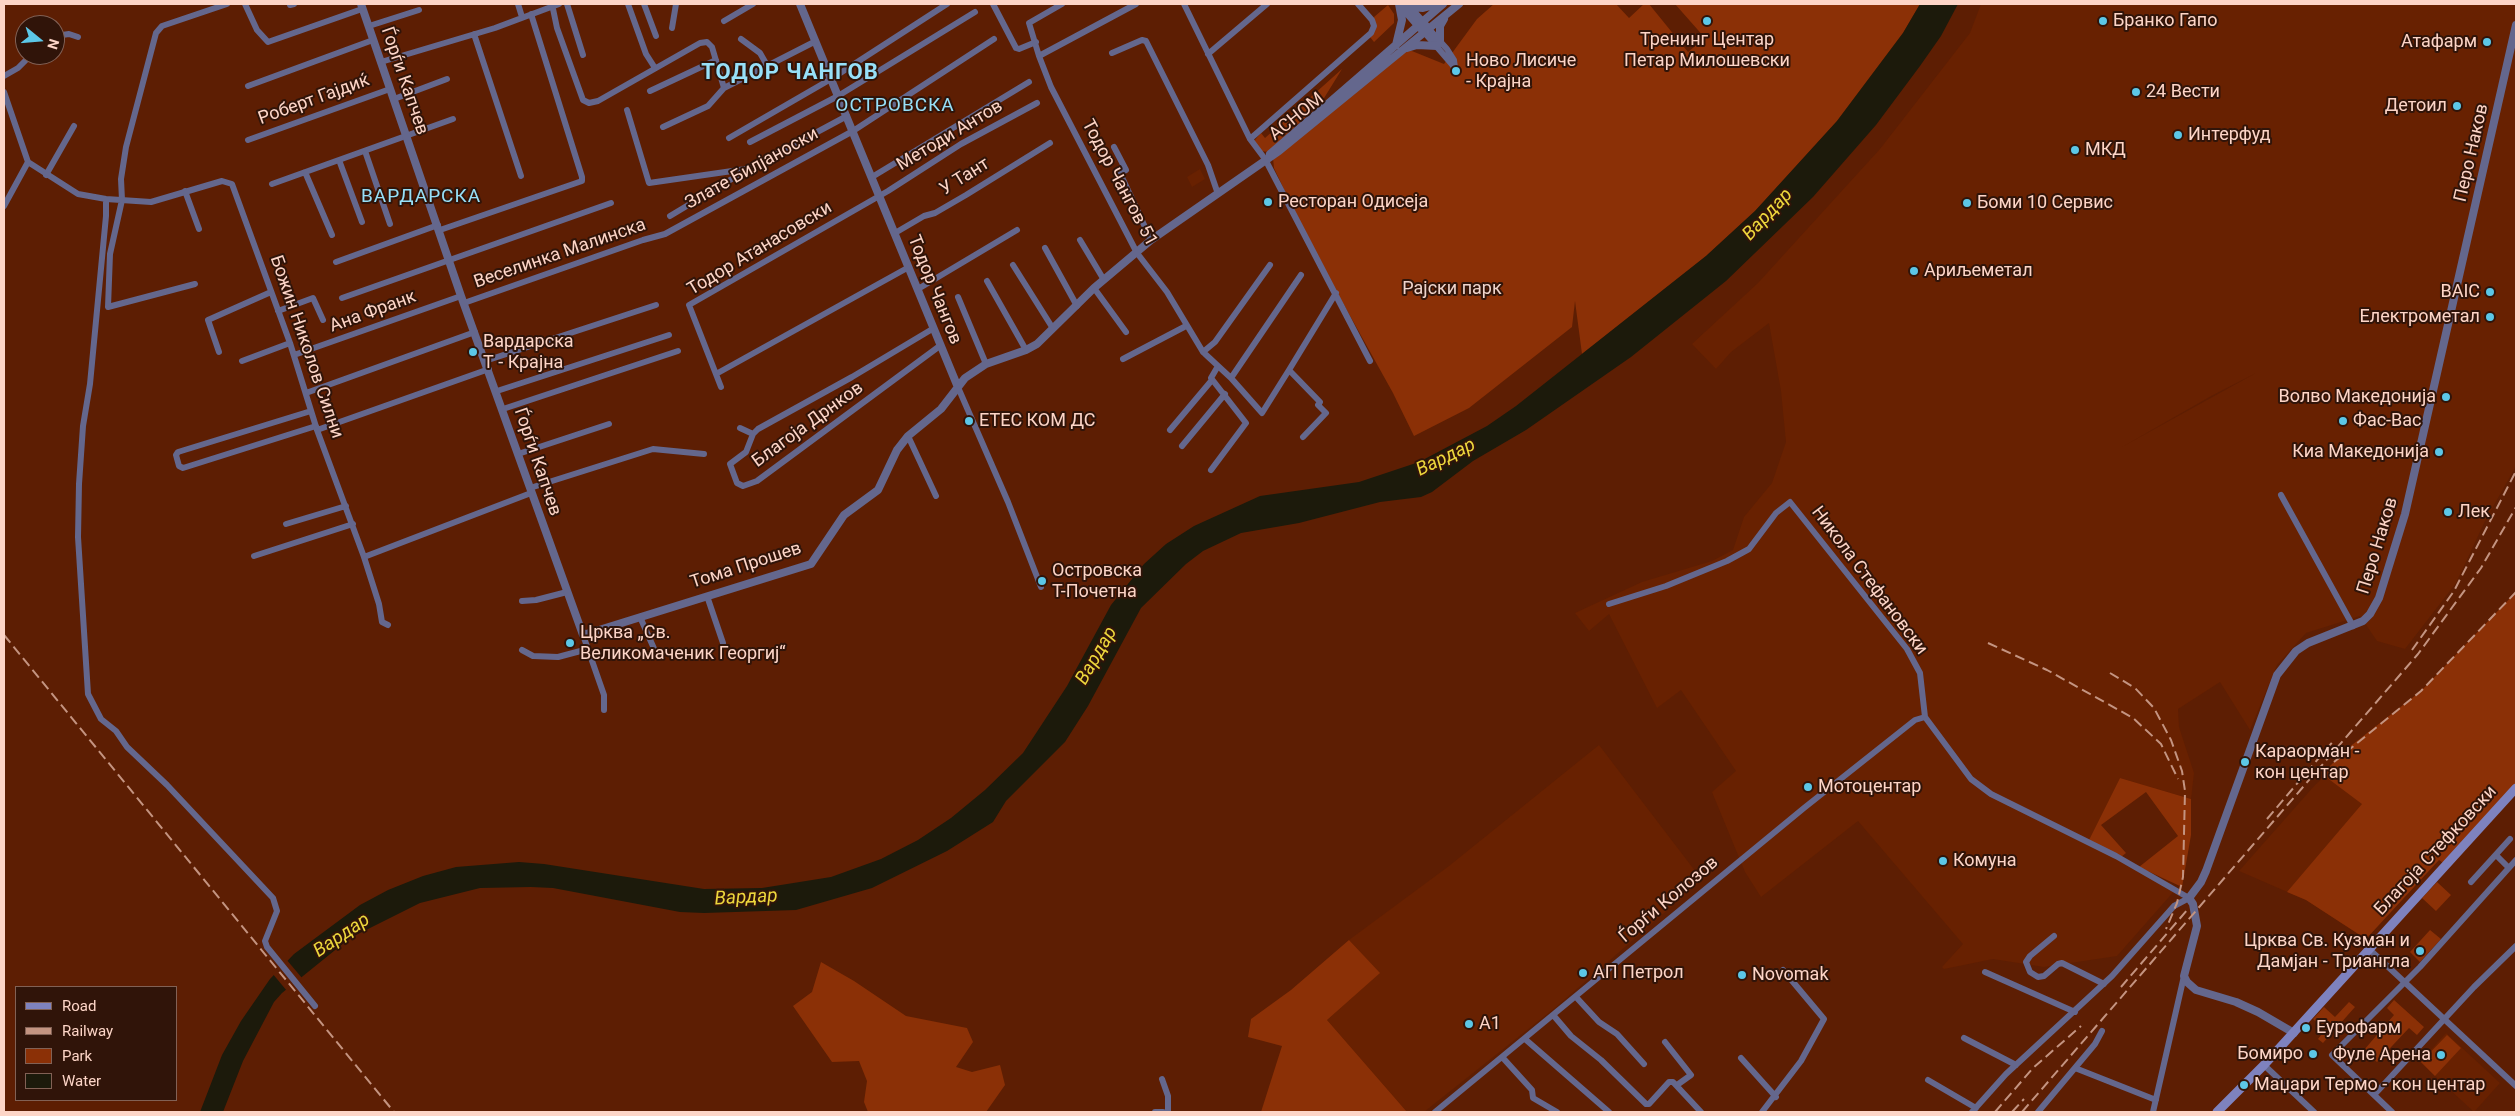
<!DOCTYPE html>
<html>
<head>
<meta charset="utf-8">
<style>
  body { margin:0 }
  #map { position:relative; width:2520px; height:1116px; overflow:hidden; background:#5d1e03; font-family:Roboto,sans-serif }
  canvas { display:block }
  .frame { position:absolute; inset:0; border:5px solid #fdd5c7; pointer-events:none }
  .legend { position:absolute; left:15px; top:986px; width:162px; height:115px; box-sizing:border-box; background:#301409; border:1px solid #826155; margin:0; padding:6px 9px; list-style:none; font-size:15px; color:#fdd5c7 }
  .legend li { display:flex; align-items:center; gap:10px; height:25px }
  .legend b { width:25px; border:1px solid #826155 }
  .north { position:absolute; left:15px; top:15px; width:50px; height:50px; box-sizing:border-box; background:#301409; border:1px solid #826155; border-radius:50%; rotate:107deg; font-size:14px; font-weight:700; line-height:20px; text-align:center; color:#fdd5c7 }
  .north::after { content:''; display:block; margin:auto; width:18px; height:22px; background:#5cc7e7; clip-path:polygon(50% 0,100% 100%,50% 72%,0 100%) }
</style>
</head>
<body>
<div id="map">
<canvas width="2520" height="1116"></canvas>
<div class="frame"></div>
<ul class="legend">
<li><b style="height:6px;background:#7e82be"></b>Road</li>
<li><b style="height:6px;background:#c49481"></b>Railway</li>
<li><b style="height:14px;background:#8b3006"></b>Park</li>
<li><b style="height:14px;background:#1c1a0b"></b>Water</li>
</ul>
<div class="north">N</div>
</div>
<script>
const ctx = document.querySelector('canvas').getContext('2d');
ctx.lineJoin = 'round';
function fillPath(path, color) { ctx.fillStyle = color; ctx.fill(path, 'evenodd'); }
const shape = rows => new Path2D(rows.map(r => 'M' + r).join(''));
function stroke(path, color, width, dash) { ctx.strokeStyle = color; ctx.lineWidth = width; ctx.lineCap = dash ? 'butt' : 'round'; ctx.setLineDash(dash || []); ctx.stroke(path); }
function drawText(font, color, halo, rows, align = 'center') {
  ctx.font = font + ' Roboto,sans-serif'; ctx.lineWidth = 4; ctx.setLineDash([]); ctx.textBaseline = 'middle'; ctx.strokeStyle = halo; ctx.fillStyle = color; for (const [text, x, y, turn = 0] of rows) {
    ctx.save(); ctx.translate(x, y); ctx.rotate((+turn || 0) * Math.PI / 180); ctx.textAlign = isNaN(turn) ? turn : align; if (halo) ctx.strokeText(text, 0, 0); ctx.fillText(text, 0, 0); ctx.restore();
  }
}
fillPath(shape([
  [1981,4,2516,4,2516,466,2485,521,2456,583,2405,649,2377,641,2360,616,2306,633,2277,665,2250,730,2220,682,2178,709,2179,727,2194,773,2191,799,2120,778,2089,840,2172,884,2176,889,2117,956,2044,967,1993,959,1944,969,1942,967,1963,944,1858,821,1761,897,1745,872,1712,792,1736,771,1681,690,1657,708,1609,614,1589,631,1575,613,1642,582,1712,561,1733,550,1744,517,1772,483,1786,442,1781,391,1769,323,1731,352,1716,369,1692,344,1758,283,1880,149,1970,33],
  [2256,373,2122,447,2213,395],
  [1200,169,1205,179,1192,187,1187,177],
  [2359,744,2435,777,2366,939,2306,900,2239,871,2315,785],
  [1599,745,1702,880,1556,1007,1424,1112,1407,1112,1327,1020,1379,973,1349,940,1449,866],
  [2446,1033,2500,1083,2474,1112,2420,1062]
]), '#682101');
fillPath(shape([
  [1494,4,1616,4,1629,18,1644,4,1649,4,1688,52,1705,38,1675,4,1920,4,1903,33,1837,121,1755,211,1706,256,1582,354,1575,301,1572,327,1469,408,1414,436,1393,393,1309,242,1274,168,1273,158,1407,49,1444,64,1477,19],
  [1388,5,1394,14,1394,23,1374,42,1370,37,1375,23,1374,17],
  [1342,69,1321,103,1268,152,1261,151,1254,141,1261,133,1265,138],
  [2516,592,2516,787,2446,865,2439,860,2366,939,2306,900,2287,892,2362,804,2322,774,2348,748,2421,691],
  [2120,778,2191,799,2191,835,2182,887,2139,867,2178,836,2146,792,2101,825,2126,853,2121,857,2089,840],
  [2437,882,2451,895,2436,911,2422,898],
  [2430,930,2441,939,2420,962,2410,952],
  [1349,940,1380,973,1327,1020,1407,1112,1261,1112,1282,1046,1248,1037,1251,1019,1291,990],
  [821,962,854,981,906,1016,967,1028,973,1042,956,1067,972,1072,1000,1065,1005,1085,986,1112,868,1112,864,1102,867,1081,859,1061,832,1062,793,1006,812,992],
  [2394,1000,2424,1027,2417,1035,2409,1028,2377,1062,2364,1050,2394,1015,2387,1008],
  [2349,1002,2355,1007,2323,1043,2318,1039,2325,1030,2313,1019,2324,1007,2335,1017],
  [2447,1035,2461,1048,2435,1076,2421,1062]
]), '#8b3006');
fillPath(shape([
  [1920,4,1958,4,1941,36,1920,66,1876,125,1813,197,1726,281,1631,357,1526,430,1473,461,1432,492,1421,497,1380,502,1299,523,1241,533,1203,551,1186,564,1141,608,1088,706,1065,742,1006,801,993,822,947,851,872,888,796,910,704,913,680,912,553,888,531,887,480,888,420,903,350,938,282,993,274,1002,243,1061,223,1112,200,1112,222,1055,241,1021,270,979,294,954,360,905,388,890,423,876,456,867,519,862,544,864,704,889,762,888,831,877,881,859,918,840,951,818,985,790,1023,753,1067,686,1111,605,1144,564,1166,544,1194,526,1260,496,1359,482,1419,462,1487,426,1516,406,1706,256,1755,211,1837,121,1903,33]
]), '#1c1a0b');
fillPath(shape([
  [286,959,302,978,287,991,272,973]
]), '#5d1e03');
stroke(shape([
  [245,4,257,30,268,42,362,9],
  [518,4,522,17],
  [552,4,557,28,583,100,589,103,598,101,700,43,707,42,712,47,724,88],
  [567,4,583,55],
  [628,4,646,54,655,68],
  [644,4,656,36],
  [993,4,1016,48,1019,49,1036,42],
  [1136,4,1039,56,1051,87,1137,253,1167,292,1203,352,1231,378,1262,413,1289,370,1320,402,1318,405,1326,413,1303,437],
  [1184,4,1250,139],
  [1358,4,1372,20,1374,26,1371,33,1250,139,1265,159,1370,361],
  [290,5,294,4],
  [724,21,753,4],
  [369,26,419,10],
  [672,28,676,4],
  [1429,29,1447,49,1454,60,1455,68],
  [1424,32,1455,68],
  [474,34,521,176],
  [55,36,69,34,78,37],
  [741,39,760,53,768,67],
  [1112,53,1142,40,1146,41,1208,165,1218,194],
  [1208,54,1267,4],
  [1039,56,1029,23,1062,4],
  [381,62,495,28,559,4],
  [4,76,18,68,31,55],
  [248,86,373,40],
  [650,91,716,60],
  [4,92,28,162,78,194,106,199,151,202,222,181,232,184,290,343,317,430,364,557,379,604,382,622,388,625],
  [394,99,447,79],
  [627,110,649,183,746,169],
  [663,127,708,106,724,88,816,41],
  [729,138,831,79,947,4],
  [248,140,390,89],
  [750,142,838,96,975,12],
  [1114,147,1126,170,1120,173,1151,240],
  [365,151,390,224],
  [339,160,362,222],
  [305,172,332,235],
  [46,175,74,126],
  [872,177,1029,82],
  [272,184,453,119],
  [185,191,199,229],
  [106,199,106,216,90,384,83,426,79,484,78,537,88,694,101,719,116,731,127,747,167,785,273,898,277,911,265,941,267,947,315,1006],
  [4,206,28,162],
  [670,216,750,168,847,116],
  [440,230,582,181,582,177,531,14],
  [895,233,924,216,935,213,966,195,1050,143],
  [1080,240,1104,280],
  [1045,248,1077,306],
  [336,262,438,225],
  [1013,265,1052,327],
  [987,281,1026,350],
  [195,284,108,307,110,254,122,200,121,179,126,147,156,33,162,26,227,4],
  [1094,288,1126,332],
  [918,289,1017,230],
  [958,297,986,364],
  [342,298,611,203],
  [464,303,643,240,665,234,853,131,994,39],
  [278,311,313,298,323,320],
  [934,328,852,377,758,429,753,434,746,452,730,464,737,483,743,486,757,481,941,345],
  [219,352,208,320,271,292],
  [1203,352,1215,342,1270,265],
  [294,355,461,296],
  [1123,359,1186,326],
  [242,361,290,343],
  [485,361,656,305],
  [1289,370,1336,293],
  [716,374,909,267],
  [1231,378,1301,275],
  [957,385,1008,502,1041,587],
  [721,387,689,305,888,191,961,144,1037,103],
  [497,391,669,335],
  [306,393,475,332],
  [503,409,678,351],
  [311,411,178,452,176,455,179,466,183,468,316,426],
  [740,428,753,434],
  [317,430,489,369],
  [1170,430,1212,380],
  [908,436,936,496],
  [1182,446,1225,394],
  [518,454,609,424],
  [1211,470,1246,423,1211,378,1218,366],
  [530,488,653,449,704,454],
  [2281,495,2353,626],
  [286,524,346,506],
  [254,556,353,524],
  [364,557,531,493],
  [707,596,723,643],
  [522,601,536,600,567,592],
  [1609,604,1666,586,1727,561,1749,549,1776,513,1790,502,1907,649,1920,673,1925,717,1971,779,1991,794,2116,856,2189,898],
  [640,617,656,653],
  [583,635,604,695,604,710],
  [522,650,533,656,558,657,588,649],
  [2496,855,2509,868],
  [2471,882,2510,839],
  [2054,936,2030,956,2026,962,2030,972,2038,977,2044,976,2058,964,2062,963,2104,984],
  [2369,949,2516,1086],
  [1985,972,2075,1012],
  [1576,997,1599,1022,1617,1034,1644,1064],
  [1554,1016,1571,1036,1601,1060,1646,1104,1649,1104,1669,1082,1673,1082,1701,1112],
  [1964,1038,2016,1065],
  [1525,1039,1609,1112],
  [1665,1042,1691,1075,1677,1085],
  [1503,1058,1532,1090,1533,1098,1557,1112],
  [1741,1058,1776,1097],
  [2264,1065,2314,1112],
  [2075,1068,2156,1100],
  [1162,1079,1168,1096,1168,1112],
  [1928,1080,1976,1108],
  [2374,1095,2474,987,2516,946],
  [1155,1112,1163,1112],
  [1435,1112,1804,808,1915,720,1925,717],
  [1762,1112,1801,1061,1824,1019,1783,970],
  [1972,1112,2006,1074,2112,976,2174,906,2189,898],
  [2038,1112,2095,1044,2102,1031],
  [2153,1112,2184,976],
  [2392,1112,2332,1055,2420,967,2516,860]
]), '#64678d', 6);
stroke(shape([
  [361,4,461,296,583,635,811,564,844,515,878,490,897,450,908,436,941,409,965,378,986,364,1026,350,1037,344,1094,288,1151,240,1279,151,1459,4],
  [800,4,957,385],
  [1406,4,1426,26],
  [1402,7,1421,29],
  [1409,7,1423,8,1438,4],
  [1440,41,1440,26,1444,19],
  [1396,45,1402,20,1399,4],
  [1407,48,1417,45,1437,46],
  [1270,154,1443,4],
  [2294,1033,2258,1012,2236,1002,2196,990,2187,982,2184,976,2197,926,2193,904,2189,898,2201,882,2206,871,2277,675,2296,651,2308,643,2363,621,2370,614,2379,598,2405,514,2516,25]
]), '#64678d', 8);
stroke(shape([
  [2217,1112,2264,1065,2516,788]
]), '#7e82be', 9);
stroke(shape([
  [4,635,394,1112],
  [1988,643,2047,670,2133,718,2161,744,2178,779],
  [2412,650,2454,591,2516,471],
  [2110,673,2135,688,2154,708,2171,740,2182,771,2185,791,2183,877,2177,903,2166,929],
  [2334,762,2421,691,2516,592],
  [2267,819,2335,739],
  [2121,987,2188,909],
  [1995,1112,2033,1068,2081,1026],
  [2012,1112,2024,1099],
  [2022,1112,2418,654,2481,568,2516,507]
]), '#c49481', 2, [10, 5]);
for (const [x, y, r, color] of [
  [1707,21,5,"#5cc7e7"],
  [2103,21,5,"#5cc7e7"],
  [2487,42,5,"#5cc7e7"],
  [1456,71,5,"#5cc7e7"],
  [2136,92,5,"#5cc7e7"],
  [2457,106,5,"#5cc7e7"],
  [2178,135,5,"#5cc7e7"],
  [2075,150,5,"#5cc7e7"],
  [1268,202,5,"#5cc7e7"],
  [1967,203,5,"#5cc7e7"],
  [1914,271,5,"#5cc7e7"],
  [2490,292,5,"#5cc7e7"],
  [2490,317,5,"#5cc7e7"],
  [473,352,5,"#5cc7e7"],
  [2446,397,5,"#5cc7e7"],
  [969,421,5,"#5cc7e7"],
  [2343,421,5,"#5cc7e7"],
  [2439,452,5,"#5cc7e7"],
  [2448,512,5,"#5cc7e7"],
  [1042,581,5,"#5cc7e7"],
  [570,643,5,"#5cc7e7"],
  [2245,762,5,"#5cc7e7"],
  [1808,787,5,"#5cc7e7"],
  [1943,861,5,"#5cc7e7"],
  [2420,951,5,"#5cc7e7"],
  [1583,973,5,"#5cc7e7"],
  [1742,975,5,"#5cc7e7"],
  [1469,1024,5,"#5cc7e7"],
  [2306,1028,5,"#5cc7e7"],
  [2313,1054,5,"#5cc7e7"],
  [2441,1055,5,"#5cc7e7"],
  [2244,1085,5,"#5cc7e7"]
]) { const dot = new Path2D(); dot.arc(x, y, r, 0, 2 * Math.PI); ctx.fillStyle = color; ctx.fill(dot); stroke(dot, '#301409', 2); }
drawText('18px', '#fdd5c7', '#301409', [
  ["Бранко Гапо",2113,21],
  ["Тренинг Центар",1707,40,"center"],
  ["Петар Милошевски",1707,61,"center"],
  ["Атафарм",2477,42,"right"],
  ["Ново Лисиче",1466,61],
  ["- Крајна",1466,82],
  ["24 Вести",2146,92],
  ["Детоил",2447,106,"right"],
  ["Интерфуд",2188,135],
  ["МКД",2085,150],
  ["Ресторан Одисеја",1278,202],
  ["Боми 10 Сервис",1977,203],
  ["Ариљеметал",1924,271],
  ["BAIC",2480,292,"right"],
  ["Електрометал",2480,317,"right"],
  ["Вардарска",483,342],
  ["Т - Крајна",483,363],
  ["Волво Македонија",2436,397,"right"],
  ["ЕТЕС КОМ ДС",979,421],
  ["Фас-Вас",2353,421],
  ["Киа Македонија",2429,452,"right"],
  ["Лек",2458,512],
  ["Островска",1052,571],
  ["Т-Почетна",1052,592],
  ["Црква „Св.",580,633],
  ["Великомаченик Георгиј“",580,654],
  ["Караорман -",2255,752],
  ["кон центар",2255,773],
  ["Мотоцентар",1818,787],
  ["Комуна",1953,861],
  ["Црква Св. Кузман и",2410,941,"right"],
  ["Дамјан - Триангла",2410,962,"right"],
  ["АП Петрол",1593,973],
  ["Novomak",1752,975],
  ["А1",1479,1024],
  ["Еурофарм",2316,1028],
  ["Бомиро",2303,1054,"right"],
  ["Фуле Арена",2431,1055,"right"],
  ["Маџари Термо - кон центар",2254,1085]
], 'left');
drawText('18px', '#fdd5c7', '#301409', [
  ["Ѓорѓи Капчев",404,81,71],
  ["Роберт Гајдиќ",314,100,-20],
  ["АСНОМ",1297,117,-39],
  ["Методи Антов",950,136,-31],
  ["Перо Наков",2472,153,-77],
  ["Злате Билјаноски",752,169,-29],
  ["У Тант",965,177,-32],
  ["Тодор Чангов 51",1119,183,62],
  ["Тодор Атанасовски",760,249,-31],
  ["Веселинка Малинска",560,254,-19],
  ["Тодор Чангов",934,290,68],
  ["Ана Франк",373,312,-20],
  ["Божин Николов Силни",306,347,71],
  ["Благоја Дрнков",808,425,-36],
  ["Ѓорѓи Капчев",537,462,71],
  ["Перо Наков",2378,546,-73],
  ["Тома Прошев",746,566,-18],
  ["Никола Стефановски",1869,581,53],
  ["Благоја Стефковски",2436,851,-47],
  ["Ѓорѓи Колозов",1669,900,-40]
]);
drawText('18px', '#efd4cb', '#301409', [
  ["Рајски парк",1452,289]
]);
ctx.letterSpacing = '1px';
drawText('19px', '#97e0f8', '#301409', [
  ["ОСТРОВСКА",895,106],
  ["ВАРДАРСКА",421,197]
]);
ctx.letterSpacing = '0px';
drawText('italic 19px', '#edd63c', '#301409', [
  ["Вардар",1768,215,-47],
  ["Вардар",1446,458,-26],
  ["Вардар",1097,656,-60],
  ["Вардар",746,898,-3],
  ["Вардар",342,936,-34]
]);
ctx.letterSpacing = '1px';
drawText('bold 22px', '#97e0f8', '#301409', [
  ["ТОДОР ЧАНГОВ",790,73]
]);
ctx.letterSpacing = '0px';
</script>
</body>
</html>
